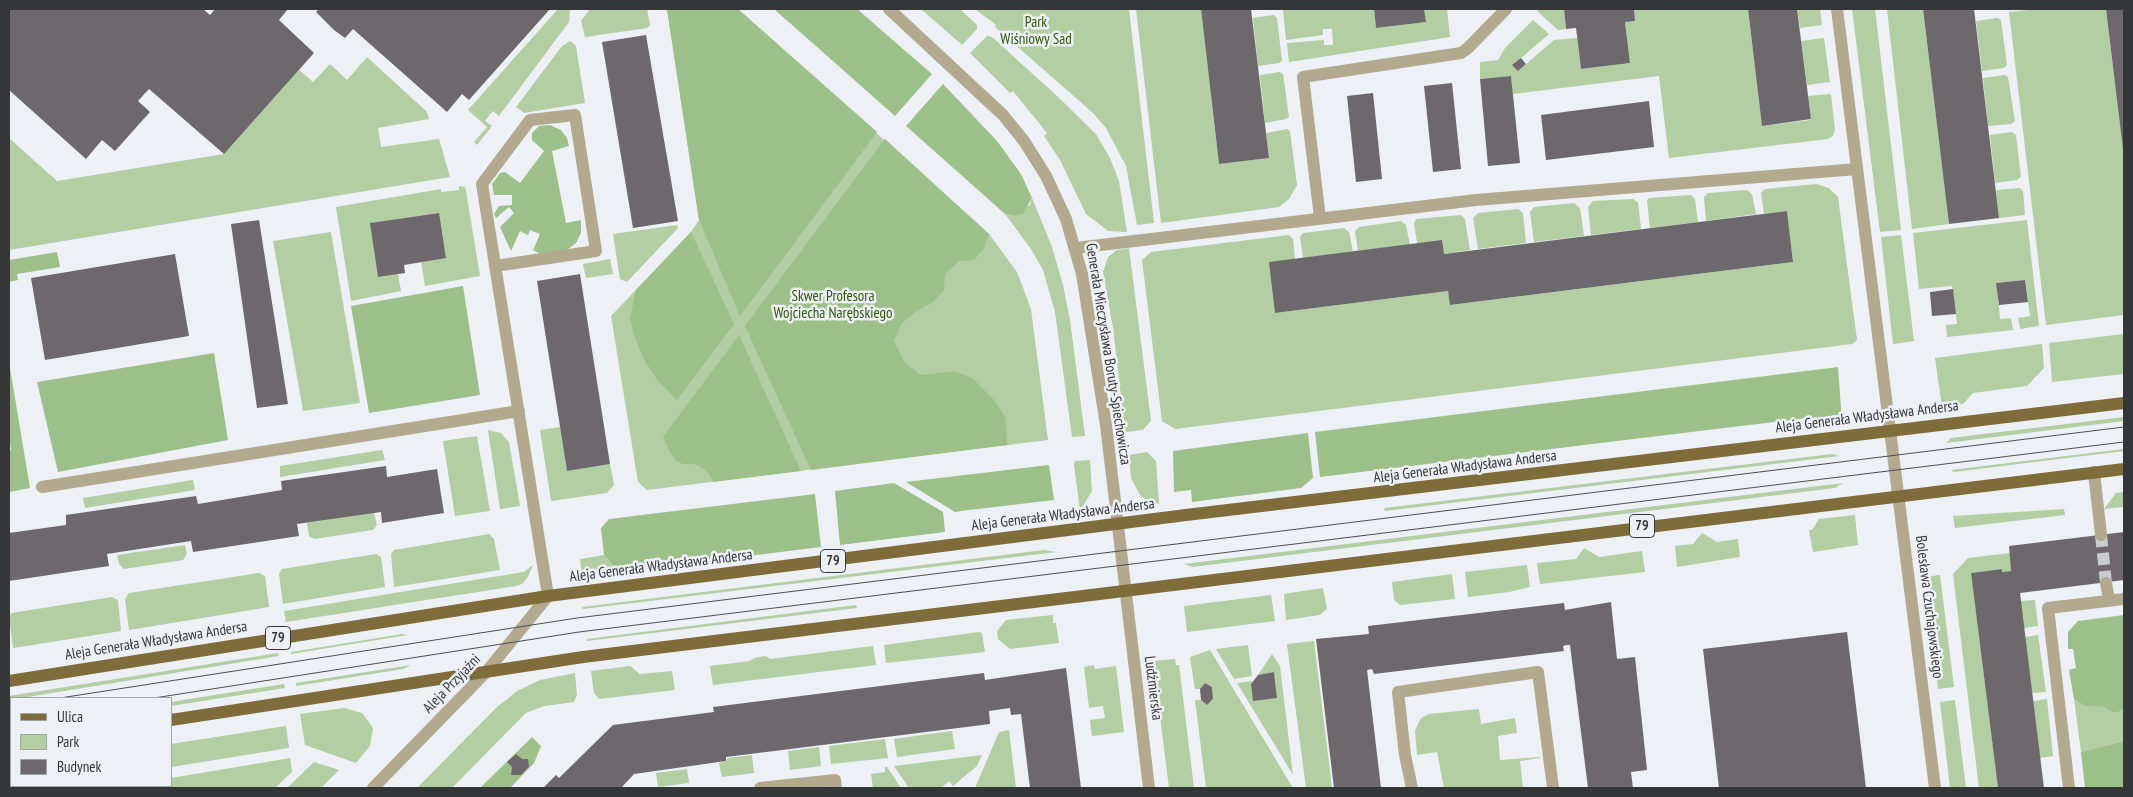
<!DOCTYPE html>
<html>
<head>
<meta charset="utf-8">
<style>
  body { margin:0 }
  #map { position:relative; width:2133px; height:797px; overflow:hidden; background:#edf0f5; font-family:"PT Sans Narrow",sans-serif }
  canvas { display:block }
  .frame { position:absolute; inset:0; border:10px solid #353638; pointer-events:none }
  .legend { position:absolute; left:10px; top:697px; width:162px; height:90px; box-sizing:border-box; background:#edf0f5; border:1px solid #a3a6a9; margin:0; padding:6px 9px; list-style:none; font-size:15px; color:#353638 }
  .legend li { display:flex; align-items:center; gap:10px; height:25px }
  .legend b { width:25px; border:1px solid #a3a6a9 }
</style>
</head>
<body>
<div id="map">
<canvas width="2133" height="797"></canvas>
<div class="frame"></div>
<ul class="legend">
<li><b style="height:6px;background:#7e6d3b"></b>Ulica</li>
<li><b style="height:14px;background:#b2cea2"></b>Park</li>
<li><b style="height:14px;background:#6c686b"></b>Budynek</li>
</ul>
</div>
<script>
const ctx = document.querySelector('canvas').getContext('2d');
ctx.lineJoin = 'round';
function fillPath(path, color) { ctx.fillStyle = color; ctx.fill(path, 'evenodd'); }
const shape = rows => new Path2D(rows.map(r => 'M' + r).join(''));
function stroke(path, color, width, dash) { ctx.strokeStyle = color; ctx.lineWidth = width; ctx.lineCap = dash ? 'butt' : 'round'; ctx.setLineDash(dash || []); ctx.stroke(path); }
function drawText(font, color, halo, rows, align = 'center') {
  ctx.font = font + ' "PT Sans Narrow",sans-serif'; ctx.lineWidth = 5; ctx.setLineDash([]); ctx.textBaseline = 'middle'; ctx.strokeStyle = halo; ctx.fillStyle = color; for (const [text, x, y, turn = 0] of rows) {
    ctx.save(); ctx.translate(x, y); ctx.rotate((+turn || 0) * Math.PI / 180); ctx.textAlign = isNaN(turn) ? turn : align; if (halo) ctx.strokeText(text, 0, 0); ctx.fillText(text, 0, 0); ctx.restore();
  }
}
fillPath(shape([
  [558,9,570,9,569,22,499,116,493,111,485,121,492,126,477,145,474,142,487,127,468,110],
  [590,9,647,9,650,25,647,28,585,37,581,21],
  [667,9,738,9,989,234,1017,272,1031,309,1048,440,647,490,638,482,611,316,691,232,699,220],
  [921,9,960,9,977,25,977,29,962,45],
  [975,9,1129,9,1154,223,1137,225,1126,166,1106,128,1093,113,995,27,996,25],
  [1136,9,1201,9,1219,164,1269,158,1266,133,1287,129,1290,131,1297,185,1289,199,1279,207,1161,223],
  [1283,9,1374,9,1376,28,1425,22,1424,9,1447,9,1450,37,1289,62,1287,43,1324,40,1324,45,1333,45,1332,29,1323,29,1323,35,1286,40],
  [1540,9,1564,9,1566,29,1558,30,1537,11],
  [1634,9,1748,9,1762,126,1811,120,1808,96,1831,94,1835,130,1833,136,1828,139,1669,158,1659,76,1513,94,1511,76,1480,79,1480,62,1498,60,1505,48,1533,20,1549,34,1513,65,1518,71,1554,40,1577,38,1581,69,1630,63,1625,22,1635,21],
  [1797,9,1820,9,1822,25,1800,28],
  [1852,9,1875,9,1901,230,1880,232],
  [1887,9,1923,9,1949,224,1912,229],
  [2039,9,2106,9,2124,159,2124,315,2046,325,2009,12],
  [1274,15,1277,18,1282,61,1279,63,1258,66,1253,18],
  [1997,18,2001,20,2007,65,2004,68,1982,71,1976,21],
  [987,36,992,37,1056,95,1096,134,1110,158,1119,181,1127,232,1108,231,1086,214,1060,160,1044,136,1047,133,1013,91,1010,93,970,53],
  [1824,38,1830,82,1807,85,1801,41],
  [570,41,576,46,585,103,524,113,516,107,562,46],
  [367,57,427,112,429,119,378,128,381,147,439,139,450,177,9,250,9,138,57,181,224,154,299,70,313,82,330,64,347,80],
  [1280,72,1283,74,1289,117,1286,119,1265,123,1260,75],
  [2005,75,2008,77,2015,121,2011,124,1988,126,1983,78],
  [2012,132,2016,135,2021,177,2017,180,1995,183,1990,135],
  [1816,184,1829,188,1838,197,1857,340,1852,344,1175,429,1162,421,1142,260,1151,252,1289,235,1293,239,1295,259,1275,313,1448,291,1451,305,1793,262,1787,211,1764,214,1761,193,1765,189],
  [459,186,465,187,466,191,480,276,425,286,421,262,446,257,438,213,371,223,378,277,398,274,401,291,351,301,336,207,441,189,441,192,459,190],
  [2020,188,2023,191,2025,215,1999,218,1996,190],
  [1747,190,1752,194,1756,214,1706,221,1704,197,1708,193],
  [1691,195,1695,199,1698,222,1650,228,1647,201,1649,198],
  [1032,198,1052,247,1063,285,1070,320,1085,436,1072,437,1055,312,1043,270,1031,249,1005,214,1013,216,1030,205],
  [1633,199,1638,202,1641,229,1591,235,1588,207,1593,201],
  [1574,203,1580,208,1584,236,1534,242,1530,212,1534,207],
  [1518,209,1523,213,1526,243,1478,249,1473,218,1478,213],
  [1461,215,1465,219,1470,250,1444,254,1417,243,1414,223,1416,219],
  [2027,220,2039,326,2020,329,2018,318,2030,316,2025,280,1997,283,2000,319,2011,318,2013,330,1947,337,1946,325,1957,324,1952,286,1919,289,1913,233],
  [1401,221,1406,225,1410,245,1358,251,1355,231,1359,227],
  [677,225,678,228,627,282,620,279,613,234],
  [1344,228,1349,232,1353,252,1303,258,1300,237,1303,233],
  [331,232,360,403,303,411,273,241],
  [1901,235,1914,341,1893,344,1881,237],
  [1129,248,1151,421,1143,430,1125,432,1113,328,1103,272,1108,257,1117,250],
  [610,259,613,274,586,278,583,264],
  [2124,334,2124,374,2052,382,2049,343],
  [2042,344,2044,368,2027,386,1973,393,1963,404,1942,407,1935,358],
  [2124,417,2124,421,1946,443,1951,438],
  [560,427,567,471,610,464,614,485,607,493,551,501,540,430],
  [488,430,501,433,509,442,520,506,500,509],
  [477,436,490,511,455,516,443,441],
  [2124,449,2124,451,1954,472,1951,470],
  [382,450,385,460,280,477,280,466],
  [1147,452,1156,461,1159,504,1146,500,1140,495,1131,478,1129,455],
  [1832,454,1840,456,1385,511,1384,508],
  [1090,460,1092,491,1080,511,1074,464,1075,461],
  [193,480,195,490,85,508,83,498],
  [1843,483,1835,488,1192,567,1184,564],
  [2124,492,2124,507,2104,509,2116,493],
  [2064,509,2065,515,1955,528,1953,516],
  [374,512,377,525,373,530,314,539,309,536,307,523],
  [1855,515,1858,545,1813,552,1809,530,1812,530,1819,519],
  [1702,533,1717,542,1738,539,1740,557,1677,567,1675,546,1693,544],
  [489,534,494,539,500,570,394,587,391,554,394,550],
  [185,545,187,554,183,560,124,569,119,564,117,555],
  [1584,548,1599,557,1642,551,1645,572,1540,584,1537,563,1576,559],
  [1044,550,1057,552,583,609,582,607],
  [2010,553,2011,571,2002,572,2002,569,1971,573,1998,788,1979,788,1953,574,1968,558],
  [376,554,381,557,385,587,283,604,279,574,282,569],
  [604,555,619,572,582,577,580,559],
  [533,565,528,577,522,584,516,586,286,622,284,611,524,572],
  [1527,565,1530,587,1509,592,1468,597,1465,572],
  [259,573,265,576,269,607,129,630,125,599,129,593],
  [1452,574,1455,599,1400,605,1394,600,1392,582],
  [1940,575,1954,687,1938,689,1924,577],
  [1323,588,1327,609,1320,615,1286,620,1284,594],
  [1271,595,1275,621,1187,632,1184,606],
  [112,597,118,600,121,631,13,648,9,617,12,613],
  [2035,600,2038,626,2024,628,2020,601],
  [856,605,857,608,587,641,587,639],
  [1053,615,1053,623,1056,623,1059,643,1010,649,998,639,997,631,1006,620],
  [979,632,982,633,985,652,886,663,884,645],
  [402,634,408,635,291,654,291,652],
  [2038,635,2046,692,2032,693,2025,637],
  [1314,641,1332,788,1306,788,1287,644],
  [1248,645,1252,676,1234,679,1216,649],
  [873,646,876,665,713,685,710,666,750,661,754,658,766,656,770,659],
  [1210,650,1293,788,1206,788,1195,700,1201,700,1207,705,1213,699,1212,687,1205,683,1200,689,1195,689,1190,657],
  [278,653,279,656,9,700,9,696],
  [1272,654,1280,666,1293,775,1237,683,1253,681,1251,684,1253,700,1277,698,1274,672,1258,675],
  [1175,659,1176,665,1179,665,1194,788,1169,788,1153,661],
  [411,665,403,669,296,686,296,683],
  [1094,665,1095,669,1116,666,1124,732,1092,736,1090,720,1105,718,1103,706,1089,708,1084,667],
  [630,666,640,674,672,671,675,690,599,699,594,693,591,671],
  [575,673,577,695,574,702,544,706,526,713,452,788,418,787,496,708,517,691,540,680],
  [284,684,285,688,171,706,171,702],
  [2047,699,2053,756,2040,758,2033,701],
  [2074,699,2085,706,2104,707,2112,712,2118,712,2124,709,2124,741,2081,752],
  [1955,700,1966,788,1950,788,1940,702],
  [344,708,362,713,373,728,370,746,356,763,305,745,300,714],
  [1479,709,1481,724,1515,718,1517,733,1498,736,1500,760,1540,757,1540,758,1520,761,1523,788,1444,788,1437,752,1417,755,1415,730,1421,718,1429,714],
  [286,726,289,748,171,767,171,744],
  [1009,730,1016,788,975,788,999,732],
  [952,731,955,749,897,757,894,739],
  [885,739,888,758,831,764,829,746],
  [819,747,821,766,790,770,788,751],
  [752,755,754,773,722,777,719,763,727,761,727,758],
  [982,755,977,766,953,786,949,781,941,788,909,788,894,766],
  [290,758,292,772,275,788,109,788,171,786,171,778],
  [314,762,339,770,321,788,287,788],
  [885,767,887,767,901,788,873,788,871,774,885,772],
  [687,769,689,783,658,787,656,773]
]), '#b2cea2');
fillPath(shape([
  [667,9,738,9,877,132,740,316,699,220],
  [774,9,857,9,932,74,895,116],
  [943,84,997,141,1021,174,1032,198,1023,214,1013,216,1005,214,906,126],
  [550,125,561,130,567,138,569,146,552,151,566,223,581,220,581,233,576,243,567,250,540,254,533,250,540,234,530,230,528,235,520,231,511,251,500,227,514,213,509,207,496,218,494,214,499,206,512,205,512,195,494,195,492,184,500,173,505,172,520,183,544,151,532,140,532,133,539,126],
  [885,139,989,234,984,248,974,260,959,261,945,274,944,290,933,302,914,313,901,324,894,341,904,362,921,375,955,371,973,379,994,400,1005,417,1007,445,811,470,745,326],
  [691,232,734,324,677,400,658,381,645,361,635,338,630,318,636,290],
  [57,252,60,267,17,274,18,280,9,282,9,260],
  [463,286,480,395,369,413,351,306],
  [739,335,801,471,713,482,709,474,702,468,694,464,683,464,676,461,670,452,663,437],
  [214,353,228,440,58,472,37,382],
  [9,362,30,488,9,492,9,451,11,450,9,434],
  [1838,367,1842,422,1819,425,1807,418,1320,477,1315,432],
  [1308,433,1313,478,1301,488,1192,502,1191,490,1174,492,1173,451],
  [1049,465,1054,500,961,511,955,512,906,482],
  [894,483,943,512,945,532,840,545,835,491],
  [815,494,821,547,619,572,604,555,601,528,609,519],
  [2124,615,2124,709,2118,712,2112,712,2104,707,2085,706,2074,699,2069,670,2076,668,2073,649,2068,649,2068,632,2078,621],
  [532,737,541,746,534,763,510,788,480,788],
  [2124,741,2124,788,2085,788,2081,752]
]), '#9dbf89');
fillPath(shape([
  [9,9,203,9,210,15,215,9,288,9,279,20,314,53,224,154,149,89,138,101,150,112,115,151,102,140,86,159,9,90],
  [319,9,550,9,469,100,462,94,447,112,353,29,345,38,334,30,316,12],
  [1201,9,1251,9,1269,158,1219,164],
  [1374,9,1424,9,1426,22,1376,28],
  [1564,9,1634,9,1635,21,1625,22,1630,63,1581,69,1576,28,1566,29],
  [1748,9,1797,9,1811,119,1762,126],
  [1923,9,1974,9,1999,218,1949,224],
  [2106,9,2124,9,2124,150,2123,150],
  [646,35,678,221,633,228,602,42],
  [1521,58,1526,64,1518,71,1512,65],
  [1511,76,1520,163,1488,166,1480,79],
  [1452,83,1461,169,1433,172,1424,86],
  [1373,93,1382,179,1356,182,1347,96],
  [1649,101,1654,147,1546,160,1541,115],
  [1787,211,1793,262,1450,305,1448,291,1275,313,1269,262,1442,240,1444,254],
  [439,213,446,258,404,265,405,273,378,277,370,223],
  [259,220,288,404,257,408,231,224],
  [175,254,189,336,45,360,31,278],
  [580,274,610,464,567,471,537,281],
  [2025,280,2028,302,1999,305,1996,283],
  [1953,289,1956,314,1932,316,1930,292],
  [386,466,387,477,437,469,444,513,382,523,381,512,297,524,299,536,193,552,191,541,107,554,109,566,9,581,9,533,66,525,66,515,196,496,198,504,282,490,281,481],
  [2124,532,2124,580,2020,593,2044,788,1998,788,1971,573,2002,569,2002,572,2011,571,2009,546],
  [1611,602,1617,659,1635,657,1647,770,1631,772,1633,788,1588,788,1570,645,1567,645,1563,646,1564,651,1374,674,1372,669,1367,670,1381,788,1334,788,1316,639,1369,634,1368,626,1564,603,1565,610],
  [1847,632,1866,788,1719,788,1703,649],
  [1066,668,1081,788,1030,788,1021,714,1011,715,1010,708,989,711,990,724,726,757,726,761,634,774,621,788,543,788,556,775,559,778,613,725,714,712,713,707,984,673,985,680],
  [1274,672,1277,698,1253,701,1251,684,1258,675],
  [1205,683,1212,687,1213,699,1207,705,1201,700,1200,689],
  [516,754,522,759,528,759,529,767,521,775,511,775,512,767,507,762]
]), '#6c686b');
stroke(shape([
  [2101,535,2106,583]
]), '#c8cbcf', 12, [12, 6]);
stroke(shape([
  [889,9,1003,115,1024,141,1046,176,1066,219,1082,274,1106,425,1149,788],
  [1837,9,1935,788],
  [1320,218,1303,77,1461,53,1468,48,1506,9],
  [1076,248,1476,200,1857,169],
  [2094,472,2101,535],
  [42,487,519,411],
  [2106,583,2109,600],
  [373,788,487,671,548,596,482,184,530,120,575,115,596,251,495,266],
  [760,788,835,780,836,788],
  [1412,788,1405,755,1398,692,1538,672,1553,788],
  [2069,788,2048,608,2124,599]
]), '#b2a98f', 12);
stroke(shape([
  [9,681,548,596,1186,515,2124,403],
  [171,720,583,657,2124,469],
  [9,746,11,746]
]), '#7e6d3b', 12);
stroke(shape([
  [60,698,577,618,2124,427],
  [154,698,579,632,2124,442],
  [9,706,11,706],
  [9,721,11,721]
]), '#4d4e51', 1);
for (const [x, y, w] of [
  [1642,526,25],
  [833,561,25],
  [278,638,25]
]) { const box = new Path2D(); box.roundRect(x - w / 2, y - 11.5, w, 23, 4); ctx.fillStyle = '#edf0f5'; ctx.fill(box); stroke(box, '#353638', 1); }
drawText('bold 14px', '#353638', null, [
  ["79",1642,526],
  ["79",833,561],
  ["79",278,638]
]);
drawText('15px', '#2e5707', '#edf0f5', [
  ["Park",1036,23],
  ["Wiśniowy Sad",1036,40],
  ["Skwer Profesora",833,297],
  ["Wojciecha Narębskiego",833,314]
]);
drawText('15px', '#353638', '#edf0f5', [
  ["Generała Mieczysława Boruty-Spiechowicza",1108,354,81],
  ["Aleja Generała Władysława Andersa",1867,417,-7],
  ["Aleja Generała Władysława Andersa",1465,467,-7],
  ["Aleja Generała Władysława Andersa",1063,515,-7],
  ["Aleja Generała Władysława Andersa",661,566,-7],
  ["Bolesława Czuchajowskiego",1929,607,83],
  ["Aleja Generała Władysława Andersa",156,641,-9],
  ["Aleja Przyjaźni",452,684,-46],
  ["Ludźmierska",1153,688,83]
]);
</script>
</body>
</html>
